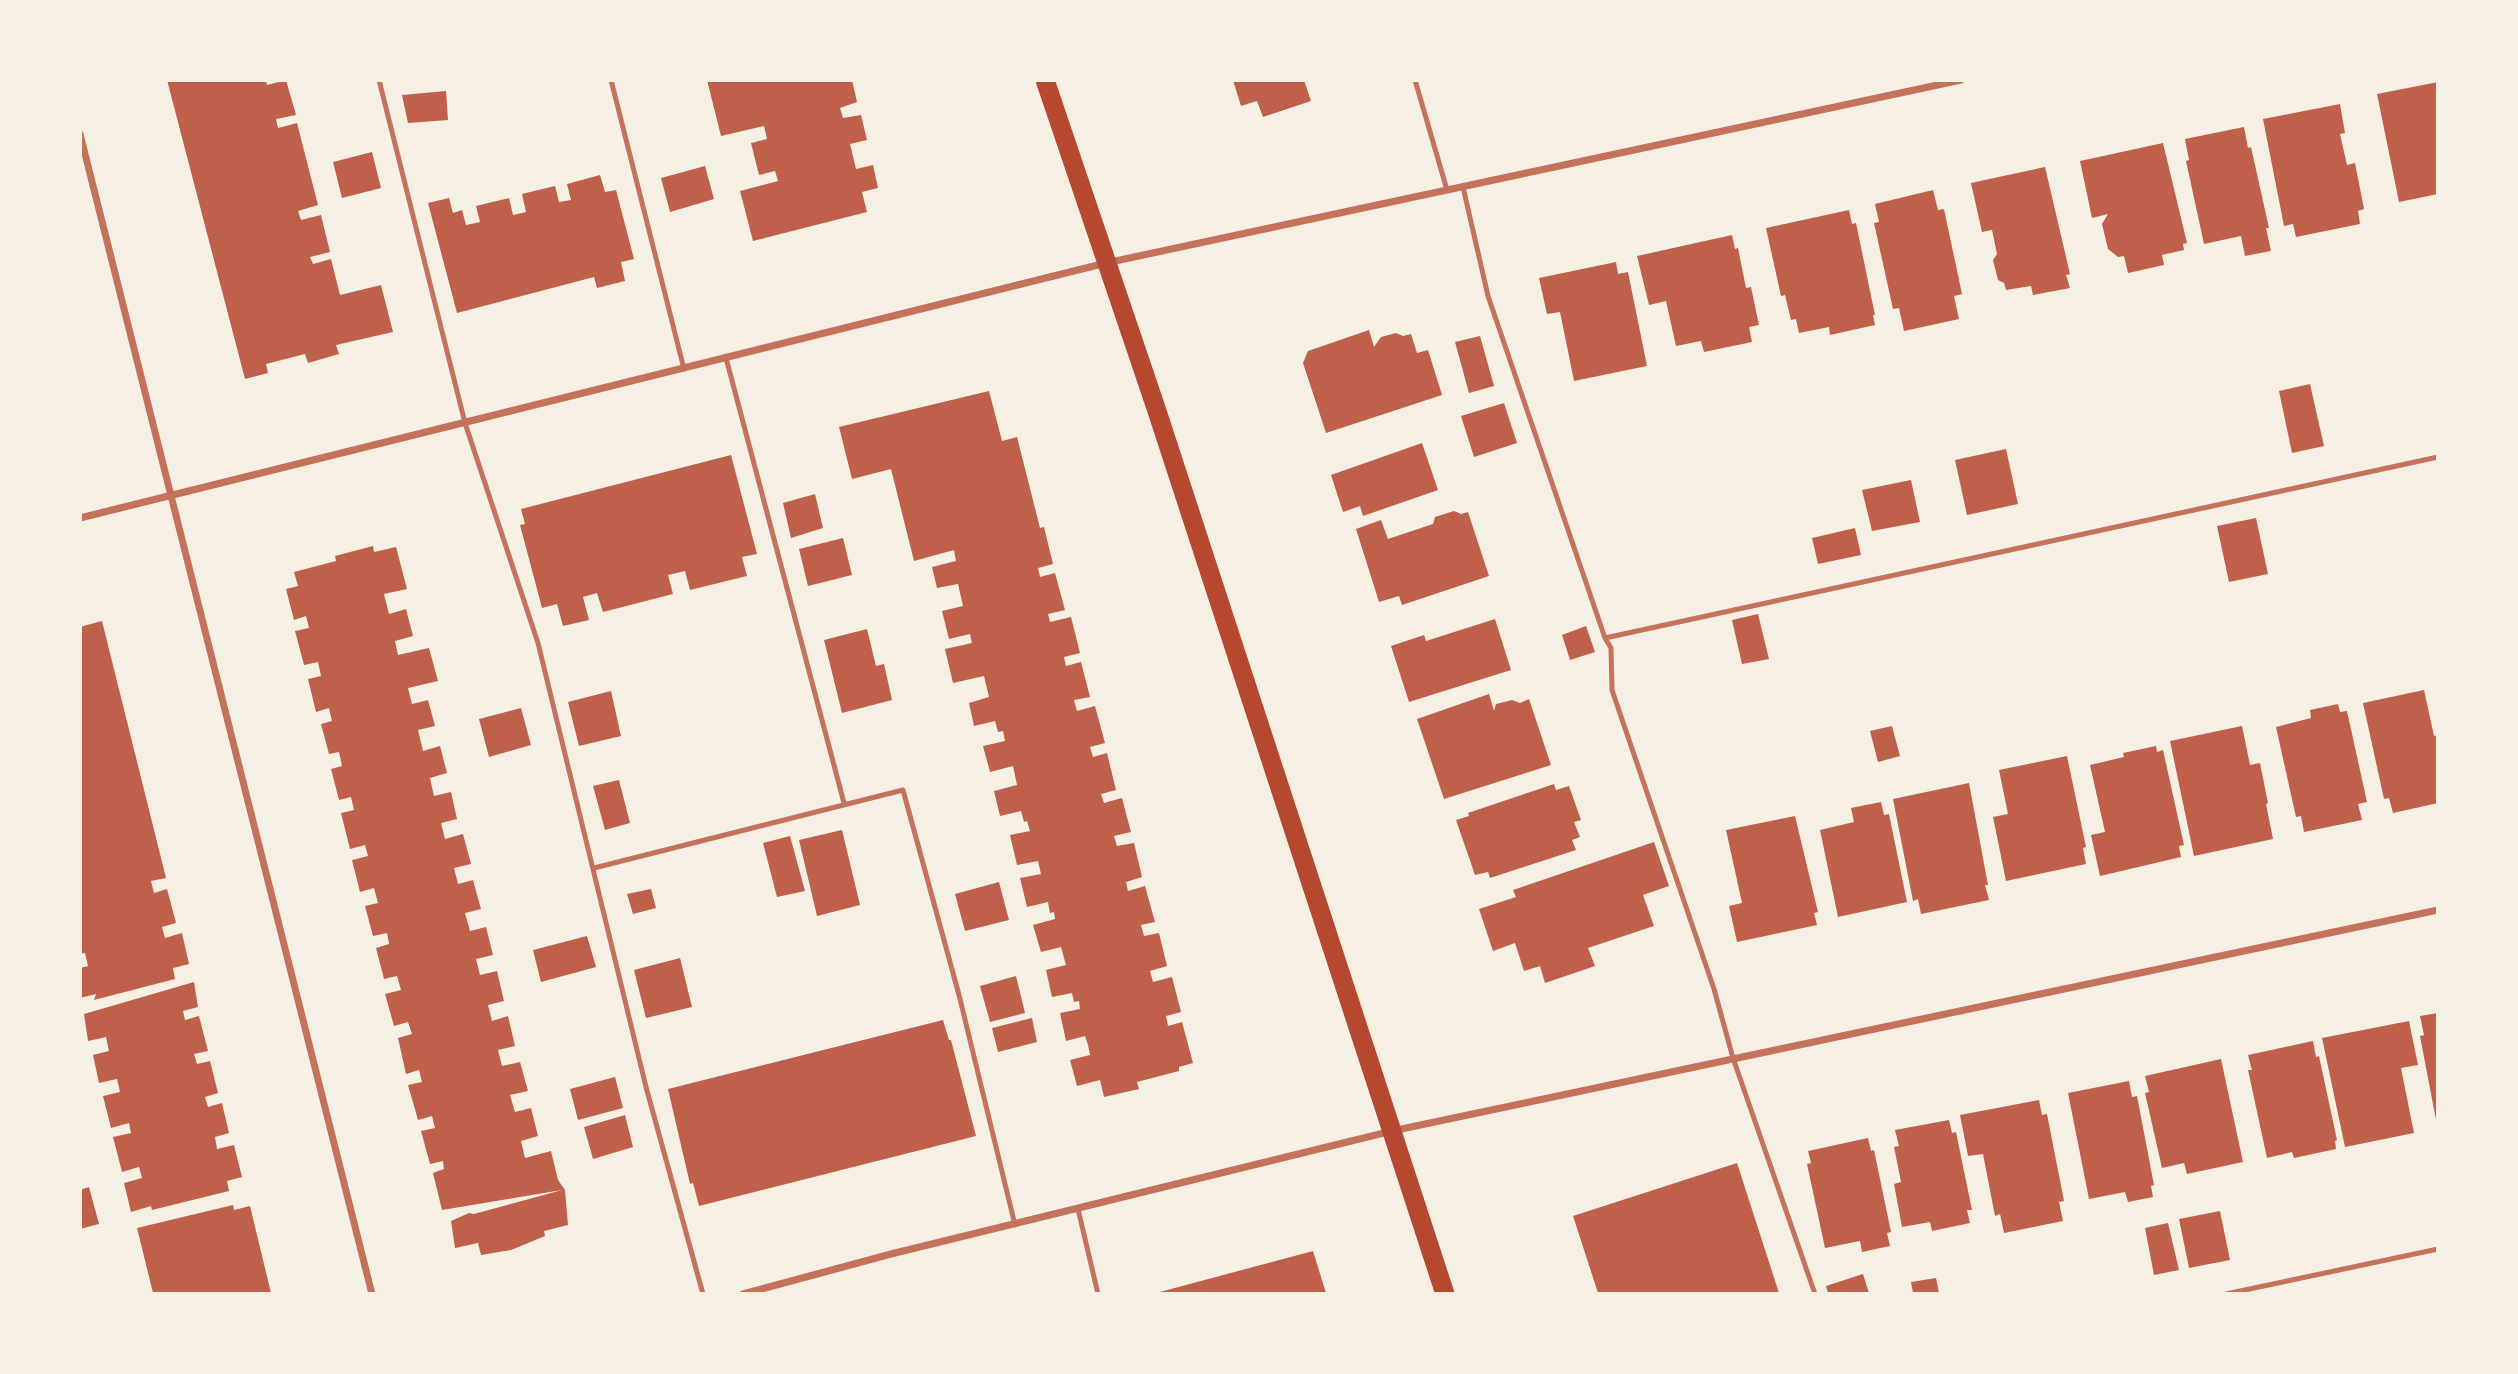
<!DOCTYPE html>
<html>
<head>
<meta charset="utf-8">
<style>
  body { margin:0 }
  #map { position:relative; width:2518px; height:1374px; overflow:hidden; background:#f6efe4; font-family:Mulish,sans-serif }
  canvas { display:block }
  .frame { position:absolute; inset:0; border:82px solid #f6efe4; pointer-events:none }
</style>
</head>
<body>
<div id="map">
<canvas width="2518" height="1374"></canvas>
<div class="frame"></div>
</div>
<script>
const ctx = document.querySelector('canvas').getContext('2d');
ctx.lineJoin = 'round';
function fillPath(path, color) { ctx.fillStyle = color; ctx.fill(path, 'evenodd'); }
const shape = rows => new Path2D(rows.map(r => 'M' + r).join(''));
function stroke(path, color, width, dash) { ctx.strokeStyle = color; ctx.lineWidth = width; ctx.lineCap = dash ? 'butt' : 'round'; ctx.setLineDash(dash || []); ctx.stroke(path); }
fillPath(shape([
  [167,80,266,80,267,85,286,80,296,115,276,119,278,128,297,123,318,205,298,211,301,220,321,215,330,252,310,257,313,264,331,259,340,295,381,285,393,332,336,345,339,354,308,363,305,354,266,364,268,373,245,379],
  [707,80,852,80,857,102,840,108,843,118,861,115,867,140,850,144,856,169,873,165,878,188,862,192,867,212,753,241,740,191,778,181,775,171,759,175,751,143,767,139,764,126,721,136],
  [1233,80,1304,80,1311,101,1263,117,1257,101,1241,106],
  [2438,82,2438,194,2399,202,2377,94],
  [446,91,448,120,408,123,402,95],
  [2340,104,2345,133,2340,134,2347,165,2355,163,2364,209,2358,211,2360,224,2296,237,2293,224,2284,226,2263,119],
  [2244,127,2248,148,2251,147,2269,228,2266,228,2271,251,2245,256,2241,236,2204,244,2186,161,2189,160,2185,139],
  [2163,143,2187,243,2183,244,2184,250,2162,255,2164,265,2128,273,2124,256,2118,257,2108,249,2102,224,2108,214,2092,218,2080,161],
  [372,152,381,188,342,198,333,162],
  [705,166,714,199,670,212,661,178],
  [2045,167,2070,274,2066,275,2070,288,2033,295,2031,286,2006,290,2004,283,1998,280,1993,260,1997,254,1992,230,1982,232,1971,183],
  [600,175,605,192,616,190,634,259,621,262,625,281,597,288,594,277,457,313,428,203,449,198,453,213,462,210,466,225,480,222,476,206,509,198,513,215,526,212,522,194,555,186,559,202,571,200,567,184],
  [1933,190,1938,210,1944,209,1962,294,1954,296,1959,319,1904,331,1899,308,1893,309,1874,223,1879,222,1875,204],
  [1849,210,1852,224,1856,223,1875,315,1873,315,1875,325,1830,335,1829,327,1799,333,1796,319,1791,320,1785,295,1781,296,1766,228],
  [1732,235,1735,249,1738,248,1746,288,1751,287,1759,325,1749,327,1752,342,1704,352,1701,341,1676,346,1666,301,1649,305,1637,256],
  [1616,262,1618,274,1628,272,1647,366,1574,381,1560,312,1547,314,1539,278],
  [1369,330,1374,347,1381,337,1396,333,1403,336,1411,334,1417,353,1428,350,1442,395,1326,433,1303,363,1308,351],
  [1480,336,1494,386,1469,393,1455,342],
  [2310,384,2324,446,2292,453,2279,391],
  [989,391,1002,441,1017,437,1040,528,1044,527,1053,564,1038,568,1040,577,1055,573,1065,610,1048,614,1050,622,1071,617,1080,653,1064,657,1066,666,1081,662,1090,697,1074,700,1077,711,1095,706,1105,743,1090,747,1093,757,1107,753,1116,790,1101,794,1104,803,1122,798,1131,832,1114,836,1117,846,1134,843,1142,877,1126,882,1128,891,1145,886,1155,922,1141,925,1144,936,1159,933,1167,966,1150,971,1153,982,1172,977,1181,1012,1166,1016,1168,1026,1182,1022,1193,1063,1179,1067,1179,1071,1137,1082,1139,1089,1104,1097,1100,1080,1077,1086,1070,1060,1090,1055,1088,1045,1085,1036,1066,1041,1060,1013,1080,1009,1079,1001,1074,1002,1072,993,1052,997,1046,970,1066,965,1061,947,1041,952,1033,925,1055,919,1054,912,1050,913,1048,902,1027,907,1020,878,1041,874,1038,861,1017,865,1010,835,1030,831,1027,821,1024,822,1021,811,1000,816,994,791,1017,785,1013,766,990,772,983,746,1005,741,1003,731,998,732,995,721,974,726,969,703,989,697,984,676,953,683,945,649,972,643,970,634,949,639,942,611,963,606,958,584,937,588,932,567,956,561,954,550,914,561,891,469,852,479,839,427],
  [1504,403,1517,443,1474,457,1461,416],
  [1422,443,1438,490,1363,516,1360,506,1343,512,1331,475],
  [2006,449,2018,504,1967,515,1955,460],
  [731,455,757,554,742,557,747,576,690,590,685,571,668,575,673,594,603,612,597,593,583,597,589,620,563,626,557,604,542,608,520,525,525,524,521,509],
  [1911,480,1920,522,1872,531,1862,490],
  [815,494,823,528,791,538,783,503],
  [1454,511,1461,514,1468,512,1489,576,1402,605,1399,596,1379,602,1356,529,1381,520,1388,539,1433,524,1435,517],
  [2256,518,2268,574,2229,582,2217,526],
  [1855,528,1861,555,1818,564,1812,538],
  [843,538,852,575,808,586,799,549],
  [373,546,374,552,396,547,407,589,384,594,389,614,406,609,413,636,395,641,398,655,429,648,438,681,408,688,412,704,428,700,435,726,418,730,423,751,440,746,447,773,430,778,434,796,451,792,457,819,441,823,445,839,463,834,471,864,454,868,458,884,473,880,481,909,465,913,470,931,486,927,493,955,476,959,480,975,497,971,504,1001,488,1005,492,1021,508,1016,515,1046,498,1050,502,1066,520,1062,528,1091,510,1095,515,1112,531,1108,538,1136,521,1141,525,1158,551,1151,558,1180,565,1190,568,1225,544,1231,545,1236,511,1250,481,1255,478,1243,455,1248,451,1221,469,1213,474,1214,562,1190,442,1210,433,1173,444,1169,443,1161,430,1164,421,1131,435,1128,432,1116,418,1120,408,1085,422,1082,419,1070,406,1074,398,1038,412,1034,408,1022,394,1026,385,994,401,990,397,976,384,979,376,948,389,944,387,933,373,936,365,906,378,903,374,888,360,892,352,860,368,856,365,845,350,849,341,813,354,810,351,797,339,800,331,769,342,766,339,752,329,754,321,724,332,721,329,708,316,712,308,679,321,676,318,662,304,665,295,631,309,628,306,616,294,620,286,589,298,586,294,572,336,561,335,556],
  [1758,614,1769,659,1742,664,1732,620],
  [1495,619,1511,670,1409,702,1391,646,1424,635,1426,641],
  [102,621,166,878,151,881,154,893,167,889,176,923,162,927,165,938,182,933,189,964,173,968,175,979,94,1000,96,994,80,998,80,968,88,966,85,953,80,954,80,627],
  [1586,626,1595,652,1570,660,1562,635],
  [867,629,876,666,884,664,892,700,842,713,824,640],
  [2424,690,2434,736,2438,735,2438,803,2393,813,2389,798,2384,799,2363,703],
  [611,691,621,736,579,746,568,702],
  [1489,694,1494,711,1496,704,1512,700,1520,703,1529,699,1551,765,1444,799,1417,719],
  [2338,704,2340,712,2347,711,2367,802,2358,804,2362,820,2304,832,2301,816,2296,817,2276,727,2311,718,2310,710],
  [521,708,531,745,489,757,479,719],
  [1892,726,1900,756,1878,762,1870,731],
  [2242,726,2250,765,2260,763,2268,803,2266,804,2273,839,2194,856,2170,741],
  [2156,746,2157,752,2163,750,2184,845,2179,846,2181,857,2100,876,2091,835,2105,832,2090,765,2124,757,2123,753],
  [2067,756,2086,847,2083,848,2086,864,2006,881,1993,817,2008,814,1999,770],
  [619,780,630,823,605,830,593,786],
  [1969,783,1988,885,1985,885,1989,900,1921,914,1918,899,1913,901,1893,799],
  [1554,784,1556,790,1569,786,1581,820,1574,822,1580,837,1572,840,1576,850,1490,878,1488,872,1475,875,1456,820,1469,816,1468,813],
  [1881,802,1884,815,1889,814,1907,902,1838,917,1820,830,1854,822,1851,808],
  [1795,816,1818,912,1814,913,1817,925,1737,942,1729,906,1742,903,1726,830],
  [842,830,860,905,817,916,799,840],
  [790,836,805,891,777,897,763,843],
  [1654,842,1669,886,1643,895,1654,926,1588,948,1595,966,1545,983,1540,966,1524,971,1515,943,1493,951,1479,909,1516,897,1513,890],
  [999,882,1009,920,965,931,955,894],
  [651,889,656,908,633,914,627,894],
  [587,936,596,967,541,982,533,950],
  [680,958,692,1007,646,1018,634,970],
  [1016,976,1025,1013,990,1022,980,986],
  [194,982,198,1007,183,1011,185,1020,199,1016,208,1051,194,1054,197,1064,210,1061,218,1093,205,1097,208,1107,222,1103,229,1133,215,1137,217,1149,234,1145,242,1177,227,1181,229,1191,152,1210,151,1206,131,1212,124,1183,142,1178,139,1167,122,1172,113,1137,131,1133,129,1123,111,1128,103,1096,120,1092,117,1079,99,1083,93,1055,109,1051,106,1037,88,1041,84,1014],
  [2438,1013,2438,1120,2436,1120,2420,1036,2424,1035,2420,1016],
  [1032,1018,1037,1042,998,1052,992,1028],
  [943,1020,949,1040,951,1040,976,1136,699,1206,693,1183,690,1184,668,1089],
  [2409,1021,2418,1065,2401,1068,2414,1133,2345,1147,2322,1038],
  [2313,1041,2316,1057,2319,1056,2337,1140,2335,1141,2336,1149,2294,1158,2292,1152,2267,1158,2248,1070,2252,1070,2248,1055],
  [2221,1059,2243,1162,2187,1174,2184,1163,2162,1168,2145,1093,2149,1092,2145,1076],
  [615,1077,623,1108,578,1120,570,1089],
  [2129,1081,2132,1097,2137,1096,2154,1185,2151,1186,2153,1197,2128,1202,2125,1192,2089,1199,2068,1093],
  [2039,1100,2042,1115,2047,1114,2064,1201,2059,1202,2063,1221,2004,1233,2000,1214,1995,1216,1983,1154,1968,1156,1960,1115],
  [625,1115,633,1147,593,1159,584,1127],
  [1949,1120,1952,1133,1956,1132,1972,1210,1967,1210,1970,1223,1932,1231,1930,1222,1902,1227,1894,1184,1901,1182,1894,1147,1899,1146,1895,1130],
  [1868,1138,1871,1151,1874,1150,1891,1232,1887,1233,1890,1246,1862,1252,1860,1241,1825,1248,1807,1164,1811,1163,1808,1151],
  [1737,1163,1779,1293,1598,1293,1573,1216],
  [89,1187,99,1224,80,1229,80,1190],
  [233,1205,234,1210,250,1206,271,1293,153,1293,137,1228],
  [2220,1211,2230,1260,2189,1268,2179,1219],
  [2168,1223,2179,1270,2154,1275,2145,1228],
  [1313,1251,1326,1293,1156,1293],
  [1863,1274,1869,1293,1828,1293,1826,1286],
  [1936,1278,1939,1293,1913,1293,1911,1282]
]), '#bf614a');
stroke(shape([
  [379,80,465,423,538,643,646,1087,703,1294],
  [611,80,684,369],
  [1415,80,1447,190],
  [1463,187,1488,296,1605,638,1611,648,1612,690,1714,989,1733,1058,1815,1294],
  [726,358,844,803],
  [1605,638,2438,457],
  [594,868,903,790,959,995,1015,1225],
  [1078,1209,1098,1294],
  [2226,1294,2438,1249]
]), '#c5725c', 5);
stroke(shape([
  [80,134,372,1294],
  [80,518,1106,263,1961,80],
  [743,1294,891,1254,1392,1131,2438,910]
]), '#c5725c', 7);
stroke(shape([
  [1045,80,1157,411,1445,1294]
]), '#b5482f', 19);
</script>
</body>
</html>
